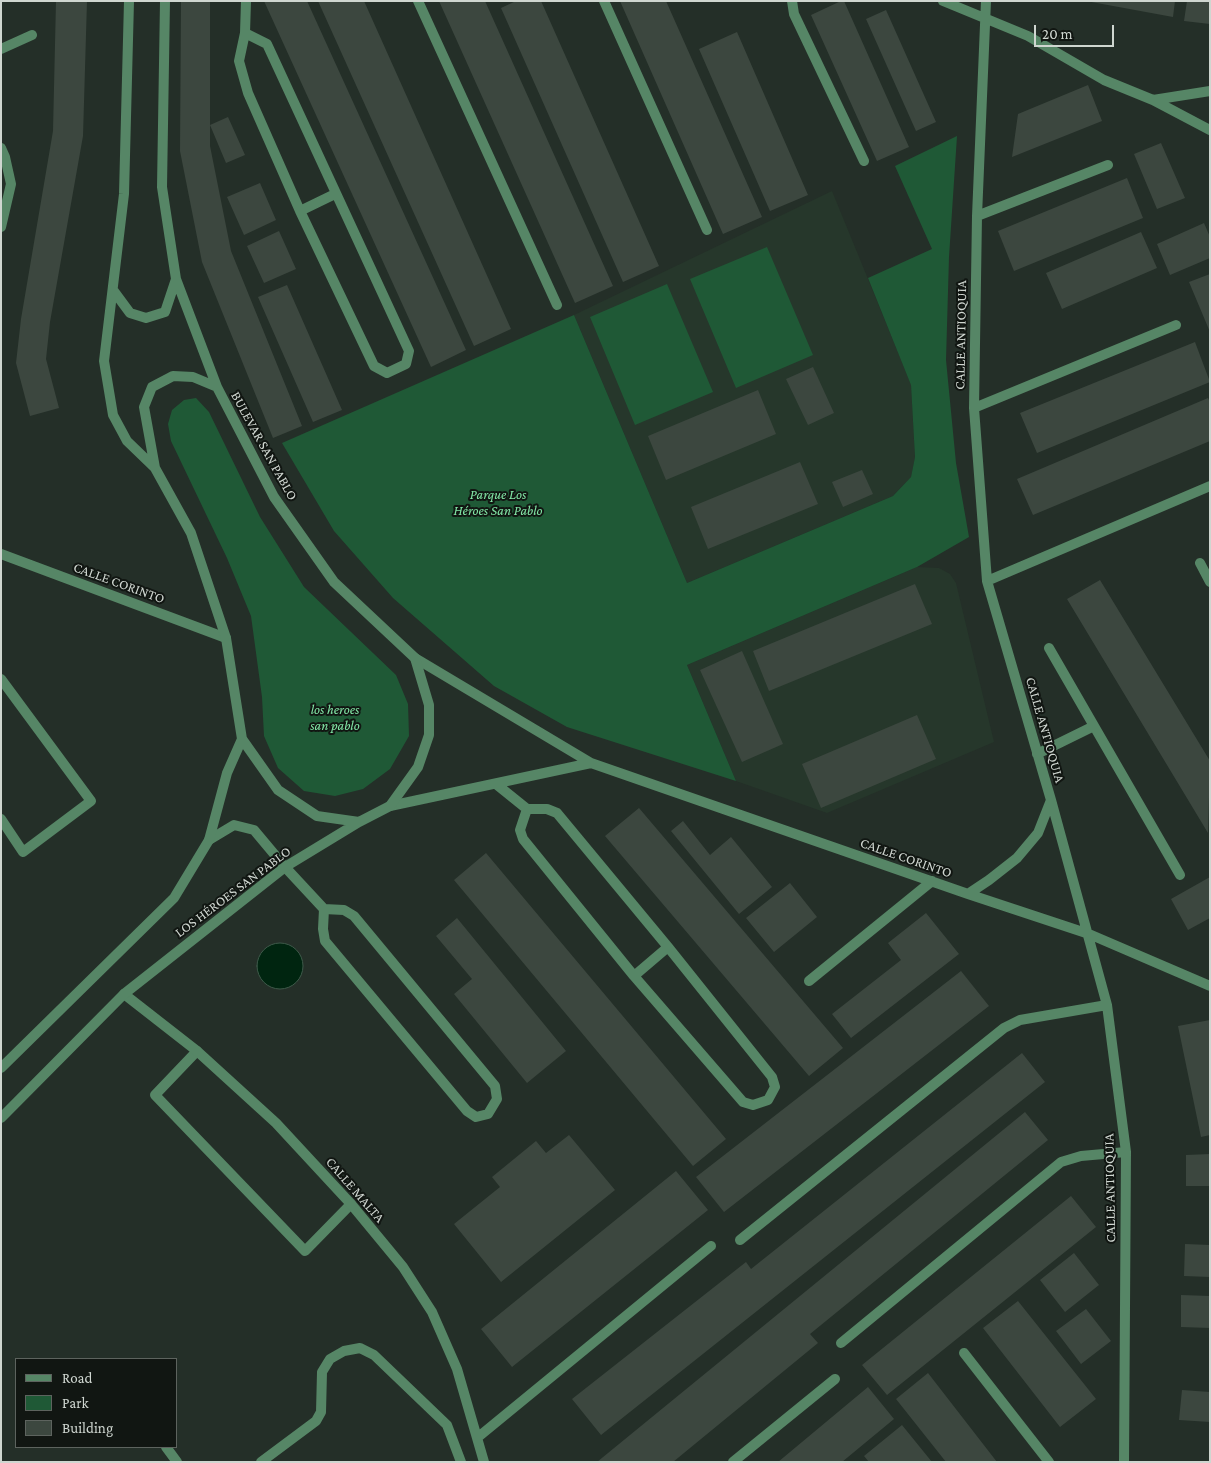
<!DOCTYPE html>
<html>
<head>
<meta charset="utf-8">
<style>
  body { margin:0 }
  #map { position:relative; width:1211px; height:1463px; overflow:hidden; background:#242f28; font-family:"Crimson Pro",serif }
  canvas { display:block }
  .frame { position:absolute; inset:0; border:2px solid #cfd6d0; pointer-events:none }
  .legend { position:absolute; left:15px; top:1358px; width:162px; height:90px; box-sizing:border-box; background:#111612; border:1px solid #5d635e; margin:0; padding:6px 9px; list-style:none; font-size:15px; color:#cfd6d0 }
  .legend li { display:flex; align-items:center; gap:10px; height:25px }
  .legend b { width:25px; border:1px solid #5d635e }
  .scale { position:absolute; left:1034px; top:25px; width:80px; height:22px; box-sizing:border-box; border:2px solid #cfd6d0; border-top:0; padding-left:6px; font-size:15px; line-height:18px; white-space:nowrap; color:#cfd6d0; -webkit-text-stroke:4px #111612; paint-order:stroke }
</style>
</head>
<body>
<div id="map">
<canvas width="1211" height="1463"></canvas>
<div class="frame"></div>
<ul class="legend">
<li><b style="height:6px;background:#568666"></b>Road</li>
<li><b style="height:14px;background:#1f5936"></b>Park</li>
<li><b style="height:14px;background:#3c473f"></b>Building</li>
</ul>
<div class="scale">20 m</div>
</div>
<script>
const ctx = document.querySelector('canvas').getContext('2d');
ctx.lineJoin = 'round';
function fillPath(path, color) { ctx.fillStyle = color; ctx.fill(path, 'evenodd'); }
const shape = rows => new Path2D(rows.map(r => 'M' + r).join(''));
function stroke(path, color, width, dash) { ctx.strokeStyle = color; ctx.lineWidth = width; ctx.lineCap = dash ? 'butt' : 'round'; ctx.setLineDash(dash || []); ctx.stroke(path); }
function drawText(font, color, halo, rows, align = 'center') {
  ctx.font = font + ' "Crimson Pro",serif'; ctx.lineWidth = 4; ctx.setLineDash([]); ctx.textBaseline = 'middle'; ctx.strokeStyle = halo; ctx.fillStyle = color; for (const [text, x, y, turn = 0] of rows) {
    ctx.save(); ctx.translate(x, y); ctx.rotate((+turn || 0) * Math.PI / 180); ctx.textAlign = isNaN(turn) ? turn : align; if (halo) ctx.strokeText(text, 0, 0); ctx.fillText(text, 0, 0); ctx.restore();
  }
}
fillPath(shape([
  [832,191,911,384,915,457,911,477,893,496,687,583,574,315],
  [917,567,939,568,950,574,956,583,994,742,827,813,736,781,687,665]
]), '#26372b');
fillPath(shape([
  [957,136,949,257,946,360,956,463,969,537,917,567,687,665,736,781,567,727,494,686,393,598,334,531,282,443,574,315,687,583,893,496,911,477,915,457,911,385,868,278,932,249,895,166],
  [767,247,813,355,736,388,690,279],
  [667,284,713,392,635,425,590,317],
  [196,398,209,412,260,517,304,587,396,675,408,704,409,736,390,769,363,789,335,796,304,791,278,768,264,736,262,697,251,616,227,558,171,441,168,424,172,410,184,400]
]), '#1f5936');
const water = shape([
  '257 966a23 23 0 1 1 46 0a23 23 0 1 1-46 0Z'
]);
fillPath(water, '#002510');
stroke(water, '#3e5a4a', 1);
fillPath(shape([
  [56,1,87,1,83,136,50,322,46,359,59,408,30,416,16,363,21,319,53,131],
  [181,1,210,1,210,146,231,251,302,426,273,438,202,262,180,151],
  [264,1,307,1,466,350,431,367],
  [318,1,364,1,511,329,474,346],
  [439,1,485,1,613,286,575,303],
  [516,1,541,1,659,266,623,282,501,8],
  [620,1,666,1,762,217,723,234],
  [841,1,844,1,909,147,877,161,811,15],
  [1086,1,1175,1,1173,17],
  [1187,1,1210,1,1210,24,1184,21],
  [886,10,936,122,916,131,866,19],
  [737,32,808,195,770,211,699,49],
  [1088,85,1102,121,1012,157,1018,114],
  [228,117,245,155,226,163,210,125],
  [1161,143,1185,198,1157,209,1134,154],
  [1127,178,1143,218,1014,271,998,231],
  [260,183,276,220,244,235,227,197],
  [1204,223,1210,237,1210,258,1170,275,1157,244],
  [279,231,296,269,264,283,247,246],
  [1141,232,1157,268,1062,309,1046,273],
  [1210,274,1210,332,1189,282],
  [287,285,342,410,313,422,258,297],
  [1195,342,1210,382,1037,453,1020,413],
  [813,367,834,413,808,425,786,379],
  [758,390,776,434,666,480,648,436],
  [1208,398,1210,402,1210,441,1033,515,1017,479],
  [800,462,818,504,708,549,691,507],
  [862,470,873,494,843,507,832,482],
  [1100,580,1210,761,1208,833,1067,599],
  [915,584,932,624,769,691,753,651],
  [742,651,783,744,742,762,700,670],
  [917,715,936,759,821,808,802,764],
  [639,808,843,1048,809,1076,605,836],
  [683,821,710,855,731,837,772,887,739,914,671,831],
  [486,853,726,1139,693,1166,454,880],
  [1210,877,1210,918,1188,930,1171,899],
  [790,883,817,917,774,952,746,918],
  [926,913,959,954,851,1038,832,1014,901,960,888,943],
  [457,918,566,1051,527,1083,454,994,472,979,436,936],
  [961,971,989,1006,724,1212,696,1177],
  [1210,1020,1210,1135,1201,1137,1178,1026],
  [1022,1053,1045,1082,601,1435,572,1399,746,1262,751,1269],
  [1025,1112,1048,1140,810,1334,818,1343,673,1462,597,1462],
  [569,1135,615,1190,501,1282,454,1224,500,1187,492,1177,536,1141,546,1153],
  [1210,1154,1210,1186,1186,1186,1186,1155],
  [676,1171,708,1210,512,1367,481,1329],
  [1071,1196,1096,1227,887,1395,862,1365],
  [1185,1244,1210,1245,1210,1277,1184,1276],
  [1074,1253,1099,1285,1065,1312,1040,1280],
  [1181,1295,1210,1296,1210,1328,1181,1327],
  [1018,1301,1096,1399,1060,1427,983,1328],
  [1086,1309,1111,1341,1081,1364,1056,1331],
  [928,1373,997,1462,946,1462,896,1399],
  [868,1387,894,1419,842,1462,778,1462],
  [1182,1390,1210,1392,1210,1422,1179,1420],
  [902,1425,932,1462,869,1462,864,1456]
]), '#3c473f');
stroke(shape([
  [197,1051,155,1095,305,1251,351,1204],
  [166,1447,177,1462],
  [261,1462,316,1421,321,1412,322,1372,330,1359,344,1351,360,1348,374,1355,447,1425,461,1462]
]), '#568666', 10);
stroke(shape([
  [418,1,557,305],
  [604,1,707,230],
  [792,1,794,14,864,161],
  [943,1,1028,36,1104,80,1153,100,1210,130],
  [986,1,977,216,974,408,987,581,1051,800,1107,1005,1126,1152,1124,1462],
  [245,33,267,44,409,351,406,364,387,373,374,366,300,211,248,93,239,61,245,33,246,1],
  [1,49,32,35],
  [1153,100,1210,91],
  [1,148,5,157,11,184,1,227],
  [300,211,335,194],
  [977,216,1108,165],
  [974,408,1176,325],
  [1,554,226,638],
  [1200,563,1210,582],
  [987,581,1210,486],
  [1049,648,1180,875],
  [415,658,591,763,968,894,1089,934,1210,986],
  [1,679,91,801,23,852,1,819],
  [1037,754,1094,726],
  [496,784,527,809,547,809,557,813,668,947,772,1077,775,1087,768,1100,753,1105,743,1102,634,976,523,839,520,830,527,809],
  [390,806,591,763],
  [209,840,234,825,254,830,285,867,324,909,344,910,354,916,495,1086,497,1099,488,1114,476,1117,467,1111,325,941,323,929,324,909],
  [968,894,989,880,1017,858,1038,833,1051,800],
  [634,976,668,947],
  [809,981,932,881],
  [124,994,197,1051,276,1123,351,1204,403,1267,432,1312,457,1369,484,1462],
  [740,1240,1004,1028,1020,1020,1107,1005],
  [841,1343,1061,1162,1081,1156,1126,1152],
  [964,1353,1049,1462],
  [477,1438,711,1246],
  [733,1462,835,1379]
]), '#568666', 10);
stroke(shape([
  [129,1,124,194,104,361,113,415,127,441,155,468,191,533,226,638,242,739,278,790,317,816,359,822],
  [113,290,130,313,146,318,165,312,176,279],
  [155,468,144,407,152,387,173,376,193,377,217,387],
  [1,1068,174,898,209,840,227,773,242,739],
  [1,1118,124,994,285,867,359,822,390,806,418,767,429,735,429,705,415,658,334,582,274,497,217,387,176,279,162,187,165,1]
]), '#568666', 10);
drawText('14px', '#cfd6d0', '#111612', [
  ["CALLE ANTIOQUIA",961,335,-89],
  ["BULEVAR SAN PABLO",264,446,61],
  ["CALLE CORINTO",119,583,20],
  ["CALLE ANTIOQUIA",1045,730,74],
  ["CALLE CORINTO",906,858,19],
  ["LOS HÉROES SAN PABLO",233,892,-37],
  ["CALLE ANTIOQUIA",1110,1188,-91],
  ["CALLE MALTA",355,1190,49]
]);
drawText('italic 14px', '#82e6a6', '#111612', [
  ["Parque Los",498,495],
  ["Héroes San Pablo",498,511],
  ["los heroes",335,710],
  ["san pablo",335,726]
]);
</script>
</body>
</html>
